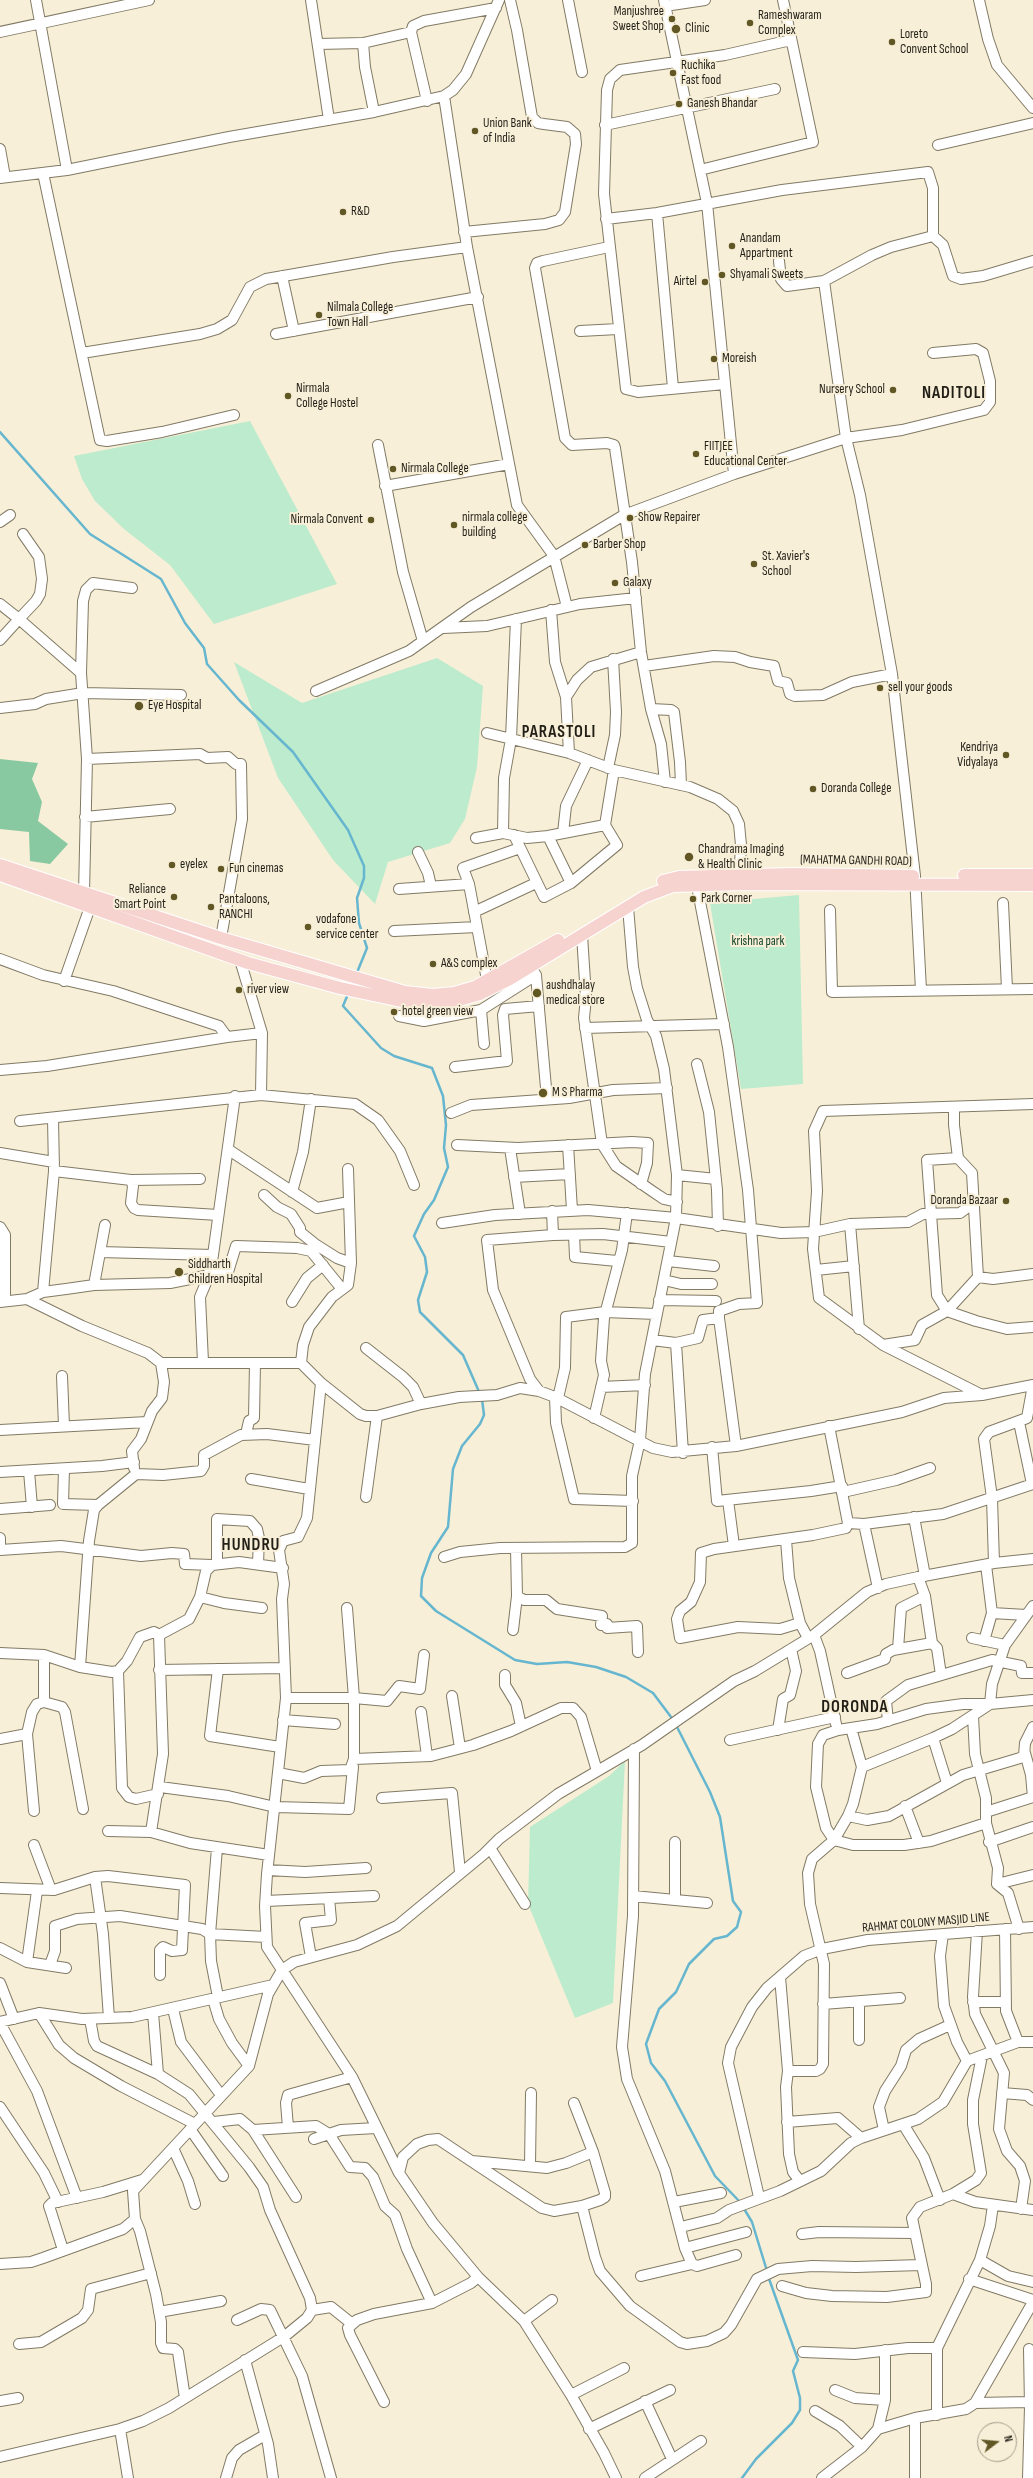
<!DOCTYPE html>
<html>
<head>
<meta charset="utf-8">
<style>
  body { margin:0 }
  #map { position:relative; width:1033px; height:2478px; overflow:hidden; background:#f8efd8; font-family:"Sofia Sans Condensed",sans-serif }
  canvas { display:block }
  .north { position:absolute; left:977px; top:2422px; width:40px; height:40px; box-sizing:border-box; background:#f8efd8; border:1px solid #a29c8b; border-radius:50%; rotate:74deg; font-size:11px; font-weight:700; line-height:16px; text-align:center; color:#221f17 }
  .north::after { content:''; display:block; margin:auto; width:14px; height:18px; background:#615724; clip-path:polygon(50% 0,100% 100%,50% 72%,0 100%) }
</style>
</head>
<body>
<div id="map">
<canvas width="1033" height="2478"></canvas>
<div class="north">N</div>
</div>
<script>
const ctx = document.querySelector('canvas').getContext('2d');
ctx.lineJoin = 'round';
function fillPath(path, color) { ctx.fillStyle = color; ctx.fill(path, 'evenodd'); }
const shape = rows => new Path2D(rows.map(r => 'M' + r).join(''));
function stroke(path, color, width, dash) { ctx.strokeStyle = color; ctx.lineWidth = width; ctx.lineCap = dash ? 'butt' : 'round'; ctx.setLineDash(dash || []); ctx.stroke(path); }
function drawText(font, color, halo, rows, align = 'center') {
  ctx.font = font + ' "Sofia Sans Condensed",sans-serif'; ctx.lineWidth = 4; ctx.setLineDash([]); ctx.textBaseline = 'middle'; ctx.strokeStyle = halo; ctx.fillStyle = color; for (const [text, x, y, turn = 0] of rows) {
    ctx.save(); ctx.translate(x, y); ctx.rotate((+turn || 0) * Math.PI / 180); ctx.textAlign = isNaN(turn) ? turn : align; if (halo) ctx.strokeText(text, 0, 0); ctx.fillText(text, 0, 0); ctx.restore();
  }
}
fillPath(shape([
  [250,421,337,584,214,624,170,565,124,529,95,501,82,479,74,456],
  [437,658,483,686,477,767,465,819,450,843,388,862,375,904,333,860,278,778,234,662,302,703],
  [799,895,803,1084,741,1089,710,903],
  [625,1761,613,2003,575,2018,528,1904,530,1827,609,1776]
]), '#bdebcd');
fillPath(shape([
  [0,759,38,763,32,779,42,802,38,821,68,844,50,864,30,861,29,832,0,829]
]), '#89c9a1');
stroke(shape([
  [0,432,90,534,161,579,185,623,204,648,207,664,239,700,293,752,348,830,364,866,364,878,357,898,359,923,367,948,356,975],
  [348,994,343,1006,381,1048,394,1056,432,1068,443,1096,446,1125,444,1148,448,1167,434,1200,424,1214,414,1236,425,1257,427,1272,418,1300,420,1312,463,1355,480,1394],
  [482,1399,484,1415,480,1424,462,1446,453,1469,448,1527,431,1553,422,1578,421,1596,436,1611,515,1660,537,1664,567,1662,596,1667,626,1677,653,1693,674,1721],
  [676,1725,710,1792,720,1817,733,1901,741,1912,737,1927,727,1936,714,1939,689,1964,676,1992,659,2009,646,2044,651,2063,665,2081,715,2176,741,2203],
  [743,2207,752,2222,767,2271],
  [742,2478,756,2459,792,2423,800,2410,800,2398,793,2371,798,2360,768,2276]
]), '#66b6cf', 2.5);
const minor = shape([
  [36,0,67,170],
  [311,0,329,120],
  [568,0,582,72],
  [664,0,707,203,734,474],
  [979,0,988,39,997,65,1033,108],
  [665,6,705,0],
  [0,32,149,0],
  [318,44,363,43],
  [444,96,467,247,517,505,554,556,567,607],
  [427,101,411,32,413,26,424,21,496,8],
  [374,112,365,67,363,43,411,32],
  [605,125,775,89],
  [938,145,1033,123],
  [0,149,5,177],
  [700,170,813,142,783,0],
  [43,173,100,440,107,441,162,432,234,415],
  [0,178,67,170,229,137,374,112,444,96,453,90,466,74,499,0],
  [657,213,673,388],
  [606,219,657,213,782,190,928,172,933,188,933,236],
  [464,232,545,224,559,220,565,212,576,144,575,134,567,127,544,124,538,123,532,117,517,30,510,0],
  [609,247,543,261,537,263,535,268,565,438,572,445,607,443,614,445,615,448,632,562,641,652,651,709,661,744,665,782],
  [779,261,781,279,787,286,824,281],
  [282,276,294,331],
  [580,331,618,329],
  [276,334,478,297],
  [82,353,200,334,217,329,232,320,250,287,266,279,393,257,467,247],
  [725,384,638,392,626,389,604,194,607,90,610,79,620,70,725,55,791,40],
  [378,445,403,572,423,641],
  [385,486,509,464],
  [0,522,10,515],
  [23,534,39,557,42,579,40,594,36,601,19,619,81,673],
  [0,604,19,619,0,640],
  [551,610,555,662,566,697],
  [443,628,487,626,580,604,636,598],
  [644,666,714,656,735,657,750,662,774,666,778,681,787,683,790,694,795,696,823,695,852,682,892,674],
  [316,691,409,651,471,607,624,515,734,474,846,438,902,430,984,410,990,402,990,381,983,353,976,349,933,353],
  [0,708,35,704,46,699,83,693,181,695],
  [651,709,671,710,674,712,680,762,681,785],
  [487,733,569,753,614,770,690,787,718,799,733,811,739,824,741,845,739,882],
  [569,753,566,697,577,680,591,667,641,652],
  [87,759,200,754,207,758,228,757,236,764,241,764,242,819,221,938],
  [608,768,615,735,616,712,613,659],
  [85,817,170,809],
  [503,833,504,778,511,739,516,619],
  [563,833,566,806,588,760],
  [514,835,544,897,571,883,617,845,605,825,614,770],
  [548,836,571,883],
  [476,838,503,833,527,838,548,836,605,825],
  [418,852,428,873,431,886],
  [399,889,469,884],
  [84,893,87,759,81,673,83,601,86,590,93,583,132,588],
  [1003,903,1007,989],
  [830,910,832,992,1033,989],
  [474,912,536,883],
  [394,931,477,927],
  [582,935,586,997,584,1018,602,1144,616,1166,652,1191,664,1199,677,1202],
  [0,959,43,975,113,991,219,1026,227,1037],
  [240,960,262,1033],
  [530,967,536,975,547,1099],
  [487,980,469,884,463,868,520,848],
  [64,981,90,907],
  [921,990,915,876,892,674,860,495,846,438,824,281,872,255,891,247,933,236,943,245,953,276,961,279,983,276,1033,261],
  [481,1010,536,975],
  [399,1016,424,1021,481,1010,484,1044],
  [585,1028,724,1024],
  [697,1064,709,1112,717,1190,718,1226],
  [455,1067,507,1061,503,1015,505,1009,539,1006],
  [0,1070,47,1066,227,1037,262,1033,261,1095],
  [451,1113,471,1105,569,1098,613,1090,667,1088],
  [20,1121,261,1095,355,1104,378,1120,400,1151,414,1185],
  [457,1145,518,1148,632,1142,648,1143,647,1163,641,1184],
  [568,1145,572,1210],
  [510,1148,520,1214],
  [229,1150,317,1208,349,1202],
  [0,1153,54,1162],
  [958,1158,927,1160,937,1295,947,1311,976,1321,1007,1329,1033,1327],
  [54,1171,131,1180,133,1186,131,1203,134,1208,138,1210,218,1215],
  [677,1175,716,1179],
  [514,1177,570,1174],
  [131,1180,200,1179],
  [292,1192,303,1152,311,1099],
  [264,1195,277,1207,291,1214,300,1228,300,1232,315,1244,337,1258,351,1263],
  [552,1211,553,1235],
  [442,1223,495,1215,588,1210,676,1218,781,1233,814,1232,850,1224,908,1222,923,1214,960,1213,975,1202],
  [850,1224,859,1329],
  [0,1227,5,1235,5,1301],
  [574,1235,575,1257,617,1261],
  [100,1252,213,1255],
  [668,1261,714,1266],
  [816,1270,854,1266],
  [978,1277,993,1279,1033,1274],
  [664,1280,681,1284,712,1284],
  [94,1285,105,1225],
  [43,1292,54,1171,53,1118],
  [27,1299,82,1326,148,1353,161,1363,301,1363,321,1383,360,1414,366,1416,377,1416,421,1404,459,1397,497,1395,520,1388,539,1391,555,1397,653,1448,672,1452,736,1446,902,1412,944,1398,982,1395,1033,1385],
  [659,1300,716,1301],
  [0,1302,27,1299,43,1292,66,1289,94,1285,170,1283,205,1276,210,1273,228,1272,236,1246,297,1248,311,1251,342,1289],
  [292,1302,307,1278,323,1265],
  [719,1318,736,1446],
  [652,1340,676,1343,698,1338,703,1320,719,1318,719,1311,739,1304,757,1303,748,1190,728,1047,697,886],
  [676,1343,683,1453],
  [883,1345,915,1340,922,1325,947,1311,978,1277,972,1173,958,1158,954,1125,954,1107],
  [366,1348,403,1377,413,1387,421,1404],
  [203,1362,200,1297,210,1273,213,1255,235,1096],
  [301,1363,303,1345,309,1327,332,1297,348,1285,351,1263,348,1169],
  [62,1376,64,1426],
  [321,1383,307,1518,298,1537,283,1541,279,1550,284,1584,282,1599,286,1698,267,1874,265,1906,267,1947,352,2077,399,2173,433,2223,478,2277,524,2321,571,2395,604,2453,616,2478],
  [601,1387,645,1385],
  [539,1391,530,1379,493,1290,487,1240,553,1235,603,1234,671,1242],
  [982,1395,883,1345,819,1298,813,1249,817,1191,814,1131,823,1111,1033,1104],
  [555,1397,556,1423,574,1499,633,1501],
  [558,1398,565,1368,566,1317,605,1312,656,1314],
  [594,1418,604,1375,601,1361,604,1318,622,1250,627,1213],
  [1019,1422,1032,1484],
  [0,1430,147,1422],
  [246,1434,249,1421,254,1418,255,1363],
  [712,1447,717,1501,811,1491,842,1486],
  [134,1468,132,1451,141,1439,152,1411,162,1398,164,1382,161,1363],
  [64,1469,63,1504,98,1505],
  [29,1471,32,1507],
  [0,1472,102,1466,134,1462],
  [251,1479,309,1489],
  [843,1492,896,1480,930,1468],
  [366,1497,377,1416],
  [728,1500,734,1546],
  [0,1509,50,1505],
  [914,1517,925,1576],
  [848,1523,864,1524,943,1514,1033,1484],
  [864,1524,878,1588],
  [0,1538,0,1550],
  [786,1540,789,1578,800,1623],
  [0,1550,61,1546,141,1556,172,1553,184,1554,185,1564,212,1565],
  [444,1557,460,1552,500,1548,625,1547,632,1543,632,1476,640,1440,645,1374,676,1218,677,1175,664,1069,656,1036,647,1020,637,988,633,967,628,907],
  [994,1563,992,1498,984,1439,989,1432,1027,1418,1033,1385],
  [217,1564,217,1519,250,1521,257,1529,259,1538,258,1564],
  [918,1577,925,1596,932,1643,937,1648,941,1675],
  [517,1596,524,1600,546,1600,557,1609,602,1616,601,1625,607,1624,607,1628,637,1626,638,1652],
  [200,1597,224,1603,262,1608],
  [347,1608,354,1698,354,1759],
  [992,1613,1026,1615],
  [513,1630,517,1596,516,1548],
  [159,1635,189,1619,200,1597,206,1571,212,1565,239,1562,283,1568],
  [814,1635,820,1651,836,1724],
  [808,1638,800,1623,780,1629,738,1627,680,1638,677,1619,680,1611,691,1602,700,1582,701,1553,714,1549,813,1535,846,1528,848,1523,829,1426],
  [972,1638,1005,1645],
  [984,1641,992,1613,986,1565],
  [898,1649,901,1608,925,1596],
  [0,1653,44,1655,80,1667,112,1672,118,1671,127,1661,140,1637,154,1632,159,1635],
  [80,1667,89,1541,94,1510,98,1505,136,1474,163,1475,201,1471,204,1466,204,1455,241,1435,267,1434,315,1440],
  [218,1669,210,1736,280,1747],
  [159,1670,285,1668],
  [118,1671,122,1788,129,1797,136,1799,158,1794],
  [847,1673,885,1659,886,1654,893,1650,932,1643],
  [505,1675,505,1685,516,1703,521,1726],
  [452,1696,460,1748],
  [286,1698,354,1698,387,1701,399,1686,420,1689,424,1655],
  [44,1702,44,1655],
  [421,1712,427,1756],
  [973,1716,975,1754,986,1798,986,1823,998,1868,997,1884,1008,1893,1019,1929],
  [283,1720,335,1724],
  [888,1721,886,1701,908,1685,992,1660,1021,1666,1022,1673,1033,1673],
  [851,1728,862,1767],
  [778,1730,783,1699,790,1695,796,1671,791,1649],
  [933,1738,947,1783],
  [0,1739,27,1734],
  [730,1740,835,1717],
  [634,1749,633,1916,622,2047,627,2079,665,2171,685,2248,692,2264],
  [1025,1753,1031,1775,1033,1797],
  [278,1773,304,1778,321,1771,350,1770,354,1759,431,1756,473,1745,511,1731,561,1708,573,1708,581,1717,597,1771],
  [160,1787,228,1796,275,1807,349,1809,353,1767],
  [382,1798,452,1793,460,1872],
  [905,1806,919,1843],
  [34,1811,27,1734,32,1712,37,1704,44,1702,62,1707,65,1712,83,1809],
  [986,1812,1033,1797],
  [848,1816,867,1820,889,1816,963,1775,1020,1758,1024,1756,1025,1743,1033,1727],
  [986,1823,931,1841,904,1845,853,1845,834,1840,826,1828,816,1787,818,1744,823,1735,838,1730,877,1724,926,1709,963,1704,990,1704,992,1684,1005,1645,1033,1606],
  [108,1831,151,1832,190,1843,269,1855],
  [151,1832,163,1754,159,1635],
  [989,1842,1033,1827],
  [34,1845,51,1890],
  [217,1848,210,1934,211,1961,218,1997],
  [490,1848,525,1904],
  [268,1870,305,1872,366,1868],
  [95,1877,103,1934,109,2018],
  [997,1884,1033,1875],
  [0,1888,54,1890,95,1877,108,1876,185,1885,182,1950,172,1951,163,1947,160,1950,160,1975],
  [633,1896,707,1903],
  [675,1900,675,1842],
  [266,1901,374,1896],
  [1005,1929,1006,2011,1018,2042],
  [977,1931,973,1997,975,2014,1004,2073,999,2129,1007,2151,1020,2166,1025,2181,1021,2209],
  [943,1934,940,1956,944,2006,957,2042,967,2061],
  [0,1948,27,1962,66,1968],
  [311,1957,305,1923,331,1920,329,1898],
  [27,1962,37,1891],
  [50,1965,55,1951,55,1926,77,1919,120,1916,202,1929,210,1934,266,1937],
  [780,1977,788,2071,786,2087,789,2154,793,2172,800,2181],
  [0,1983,14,2019],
  [213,1999,219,2019,232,2043,249,2066],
  [973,2002,1006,2002],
  [823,2004,900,1998],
  [173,2009,181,2042,221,2095],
  [39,2013,59,2045,74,2058,121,2086,195,2124],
  [153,2013,158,2074],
  [0,2022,39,2013,82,2019,132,2017,273,1985],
  [0,2023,37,2091,77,2198],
  [859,2040,859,2003],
  [788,2071,816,2071,820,2069,823,2064,824,1964,810,1904,808,1873,812,1859,834,1840,848,1816,853,1804,862,1767,933,1738,952,1729,990,1704,1033,1700],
  [1002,2093,1027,2095,1033,2100],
  [0,2107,44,2173,58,2202],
  [214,2122,240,2119,253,2130,316,2126,329,2134,350,2167,365,2168,373,2177,385,2206,395,2215,407,2249,432,2303],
  [787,2122,838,2118,861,2138],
  [903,2124,924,2158,940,2200],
  [288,2127,286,2103,288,2095,352,2077],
  [190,2129,223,2176],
  [253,2130,296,2197],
  [884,2130,879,2107,885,2091,901,2066,906,2050,919,2039,950,2025],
  [314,2139,341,2130,376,2128],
  [173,2148,188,2181,195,2204],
  [472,2161,547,2168,566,2163,593,2152],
  [530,2166,531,2093],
  [399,2173,403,2157,417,2144,428,2140,438,2139,542,2208,554,2211,582,2206,600,2200,605,2197,605,2193,593,2152,574,2103],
  [953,2194,975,2202,1033,2210],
  [759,2197,728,2063,731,2047,752,2007,767,1988,804,1956,822,1949,868,1940,1033,1927],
  [674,2202,721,2193],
  [582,2206,595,2257,600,2271,630,2306,680,2342,687,2344,707,2341,724,2333,731,2325,757,2279,778,2269,812,2266,856,2267,921,2265],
  [681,2227,717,2218,729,2210,780,2191,821,2171,851,2143,861,2138,918,2119,943,2102,967,2061,1018,2042,1033,2042],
  [802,2234,819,2232,914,2233],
  [685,2248,746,2232],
  [63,2250,51,2212,49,2206,52,2203,103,2192,142,2180],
  [980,2260,1008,2276,1033,2282],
  [0,2264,31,2262,43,2258,123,2229,135,2219],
  [641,2276,692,2264,697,2266,736,2255],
  [969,2279,1033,2300],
  [782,2286,806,2293,832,2296,887,2297,926,2292,926,2284,912,2218,920,2207,953,2194,976,2180,981,2173,973,2124,973,2100,982,2056],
  [312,2310,331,2307,351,2323],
  [159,2312,221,2301],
  [237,2320,261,2309,270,2310,272,2314,302,2376,331,2478],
  [524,2321,552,2300],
  [19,2344,41,2342,82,2318,88,2310,91,2289,151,2273],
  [803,2352,855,2354,908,2348,937,2348],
  [245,2360,268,2444,273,2478],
  [835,2390,855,2398,885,2400],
  [571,2395,624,2368],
  [185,2398,178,2352,175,2349,163,2348,161,2343,161,2322,156,2294,140,2231,135,2219,133,2191,249,2066,268,1994,282,1970,294,1962,357,1945,397,1926,484,1854,499,1839,558,1794,642,1745,734,1681,755,1671,814,1635,867,1592,886,1584,918,1577,994,1563,1033,1559],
  [0,2401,18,2398],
  [645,2401,672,2459],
  [384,2402,350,2335,348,2328,357,2320,374,2314,432,2303,471,2283,478,2277],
  [975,2403,1030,2402],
  [815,2411,840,2426,862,2447],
  [937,2415,937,2348,980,2260,990,2226,993,2205],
  [120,2429,128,2478],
  [589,2429,670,2390],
  [878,2429,915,2418,966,2409,975,2403,1033,2302],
  [0,2457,120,2429,143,2421,169,2408,285,2336,307,2318,312,2310,310,2298,270,2210,263,2187,249,2167,189,2094,158,2074,97,2046,94,2041,90,2019],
  [226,2478,232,2458,239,2450,265,2435],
  [645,2478,701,2441],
  [822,2478,862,2447,878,2429,885,2400,885,2350],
  [915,2478,915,2418],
  [1028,2478,1030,2407,1029,2349]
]);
const major = shape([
  [0,865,221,938,405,992,433,995,454,993,475,987,558,940],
  [0,875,248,963,340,988,406,1002,430,1004,459,1000,480,994,510,979,644,897,673,886,744,884,1033,885],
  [964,875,1033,875],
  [663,881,679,877,792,874,913,876]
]);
stroke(minor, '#827a65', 12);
stroke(major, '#fff', 14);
stroke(minor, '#fff', 10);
stroke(major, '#f7d3d0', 12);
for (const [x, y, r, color] of [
  [672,19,4,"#615724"],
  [750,23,4,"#615724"],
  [676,29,5,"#615724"],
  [892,42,4,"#615724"],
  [673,73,4,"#615724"],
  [679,104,4,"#615724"],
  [475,131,4,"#615724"],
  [343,212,4,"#615724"],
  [732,246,4,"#615724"],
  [722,275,4,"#615724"],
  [705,282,4,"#615724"],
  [319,315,4,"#615724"],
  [714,359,4,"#615724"],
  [893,390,4,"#615724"],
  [288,396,4,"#615724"],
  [696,454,4,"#615724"],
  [393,469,4,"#615724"],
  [630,518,4,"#615724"],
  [371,520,4,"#615724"],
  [454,525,4,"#615724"],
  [585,545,4,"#615724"],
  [754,564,4,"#615724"],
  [615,583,4,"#615724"],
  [880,688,4,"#615724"],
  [139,706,5,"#615724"],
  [1006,755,4,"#615724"],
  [813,789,4,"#615724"],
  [689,857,5,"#615724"],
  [172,865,4,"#615724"],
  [221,869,4,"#615724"],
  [174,897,4,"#615724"],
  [693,899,4,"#615724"],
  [211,907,4,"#615724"],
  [308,927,4,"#615724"],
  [433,964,4,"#615724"],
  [239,990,4,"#615724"],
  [537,993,5,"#615724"],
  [394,1012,4,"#615724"],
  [543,1093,5,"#615724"],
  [1006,1201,4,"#615724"],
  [179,1272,5,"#615724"]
]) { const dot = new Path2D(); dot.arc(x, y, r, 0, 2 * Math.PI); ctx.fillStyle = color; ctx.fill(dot); stroke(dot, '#f8efd8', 1.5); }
drawText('13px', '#221f17', '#f8efd8', [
  ["Manjushree",664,12,"right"],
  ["Sweet Shop",664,27,"right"],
  ["Rameshwaram",758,16],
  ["Complex",758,31],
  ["Clinic",685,29],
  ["Loreto",900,35],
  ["Convent School",900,50],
  ["Ruchika",681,66],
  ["Fast food",681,81],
  ["Ganesh Bhandar",687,104],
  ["Union Bank",483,124],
  ["of India",483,139],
  ["R&D",351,212],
  ["Anandam",740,239],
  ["Appartment",740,254],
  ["Shyamali Sweets",730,275],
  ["Airtel",697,282,"right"],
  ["Nilmala College",327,308],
  ["Town Hall",327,323],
  ["Moreish",722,359],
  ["Nirmala",296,389],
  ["College Hostel",296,404],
  ["Nursery School",885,390,"right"],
  ["FIITJEE",704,447],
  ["Educational Center",704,462],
  ["Nirmala College",401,469],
  ["nirmala college",462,518],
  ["building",462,533],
  ["Show Repairer",638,518],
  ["Nirmala Convent",363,520,"right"],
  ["Barber Shop",593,545],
  ["St. Xavier's",762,557],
  ["School",762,572],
  ["Galaxy",623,583],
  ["sell your goods",888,688],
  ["Eye Hospital",148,706],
  ["Kendriya",998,748,"right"],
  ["Vidyalaya",998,763,"right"],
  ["Doranda College",821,789],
  ["Chandrama Imaging",698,850],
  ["& Health Clinic",698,865],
  ["eyelex",180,865],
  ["Fun cinemas",229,869],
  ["Reliance",166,890,"right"],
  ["Smart Point",166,905,"right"],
  ["Park Corner",701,899],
  ["Pantaloons,",219,900],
  ["RANCHI",219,915],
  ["vodafone",316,920],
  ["service center",316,935],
  ["A&S complex",441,964],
  ["aushdhalay",546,986],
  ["medical store",546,1001],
  ["river view",247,990],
  ["hotel green view",402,1012],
  ["M S Pharma",552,1093],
  ["Doranda Bazaar",998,1201,"right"],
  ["Siddharth",188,1265],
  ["Children Hospital",188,1280]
], 'left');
drawText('13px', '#221f17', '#f8efd8', [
  ["(MAHATMA GANDHI ROAD)",856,861,1],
  ["RAHMAT COLONY MASJID LINE",926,1923,-5]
]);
drawText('13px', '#14452b', '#f8efd8', [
  ["krishna park",758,942]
]);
ctx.letterSpacing = '1px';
drawText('bold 17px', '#221f17', '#f8efd8', [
  ["NADITOLI",954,394],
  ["PARASTOLI",559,733],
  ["HUNDRU",251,1546],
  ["DORONDA",855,1708]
]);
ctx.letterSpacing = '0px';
</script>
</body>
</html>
